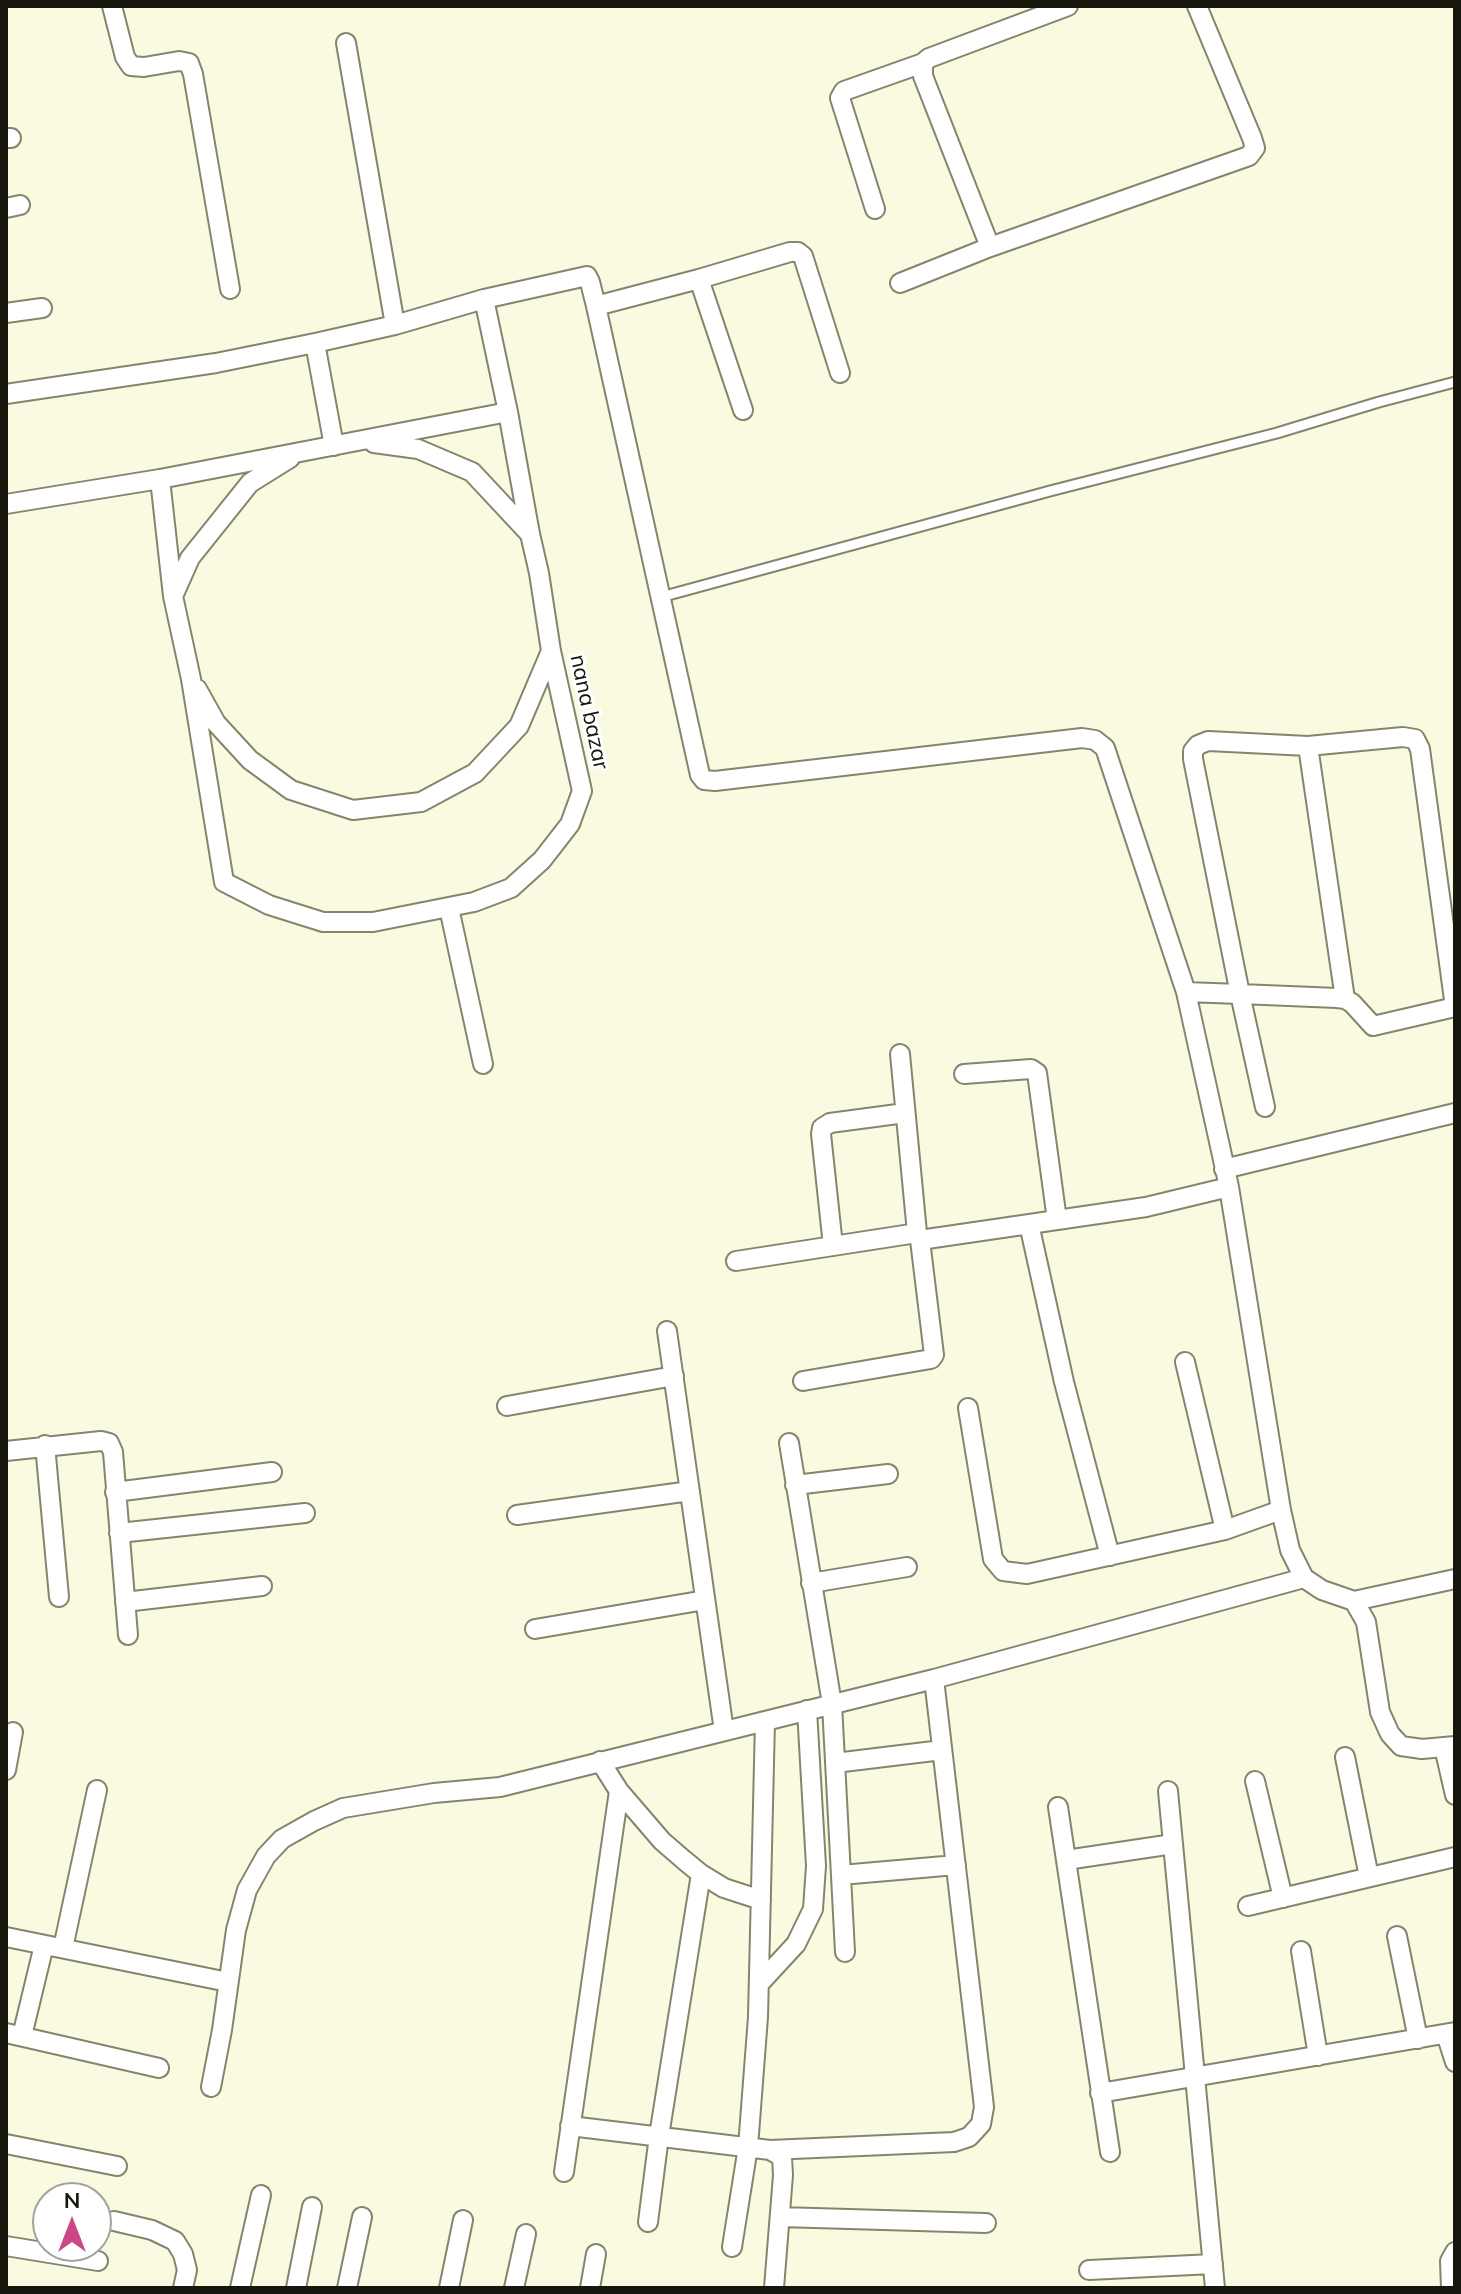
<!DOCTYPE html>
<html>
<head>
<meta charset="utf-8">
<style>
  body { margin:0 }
  #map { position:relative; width:1461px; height:2294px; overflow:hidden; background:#fafae1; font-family:Mulish,sans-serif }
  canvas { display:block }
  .frame { position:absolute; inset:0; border:8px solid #16160d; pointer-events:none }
  .north { position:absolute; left:32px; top:2182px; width:80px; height:80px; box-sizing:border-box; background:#fff; border:2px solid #a2a29e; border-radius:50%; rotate:0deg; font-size:22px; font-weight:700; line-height:32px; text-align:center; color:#16160d }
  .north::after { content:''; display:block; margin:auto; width:28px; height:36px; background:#cc4688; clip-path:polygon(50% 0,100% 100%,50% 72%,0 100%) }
</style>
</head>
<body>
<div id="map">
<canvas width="1461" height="2294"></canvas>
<div class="frame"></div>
<div class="north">N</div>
</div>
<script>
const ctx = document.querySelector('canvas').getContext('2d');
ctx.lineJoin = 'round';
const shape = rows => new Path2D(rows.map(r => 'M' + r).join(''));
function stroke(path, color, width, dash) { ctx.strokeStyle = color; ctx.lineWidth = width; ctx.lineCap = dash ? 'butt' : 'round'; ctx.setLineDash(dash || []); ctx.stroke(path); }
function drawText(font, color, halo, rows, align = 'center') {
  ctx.font = font + ' Mulish,sans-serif'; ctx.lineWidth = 6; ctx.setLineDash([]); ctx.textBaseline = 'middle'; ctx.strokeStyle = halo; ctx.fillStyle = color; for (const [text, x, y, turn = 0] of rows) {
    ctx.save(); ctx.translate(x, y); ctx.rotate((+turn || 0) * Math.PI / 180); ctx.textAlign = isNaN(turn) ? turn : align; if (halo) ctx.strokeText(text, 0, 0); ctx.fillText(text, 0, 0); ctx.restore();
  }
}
const lane = shape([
  [661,597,1050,491,1277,433,1379,402,1455,382]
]);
const street = shape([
  [112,6,125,57,131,66,144,67,179,61,189,63,193,74,230,289],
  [346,43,395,325],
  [6,138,11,138],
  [6,208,20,205],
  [875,209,840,98,844,91,923,63],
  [990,247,923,76,923,63,929,58,1068,6],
  [699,279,743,410],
  [900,283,990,247,1249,156,1255,148,1252,138,1197,6],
  [484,299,508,412],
  [596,306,699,279,790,252,798,252,803,256,840,373],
  [6,313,42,308],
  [315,343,334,446],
  [6,394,216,363,315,343,395,325,484,299,587,276,590,282,596,306,700,775,704,780,715,781,1082,738,1095,740,1105,748,1186,992,1229,1187,1281,1510,1290,1550,1304,1578,1322,1590,1354,1601,1366,1622,1380,1712,1390,1734,1401,1746,1422,1749,1455,1746],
  [374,443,418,449,472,472,529,533],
  [6,504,160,479,508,412,530,534,539,573,551,651,582,791,570,824,542,860,511,888,474,902,373,922,323,922,269,905,224,882,191,679,173,596,160,479],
  [174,594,190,558,250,483,290,458],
  [197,689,216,723,250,760,291,790,353,810,421,802,475,773,519,726,551,651],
  [1308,746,1345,999],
  [449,908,483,1064],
  [1186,992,1240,994,1337,998,1345,999,1352,1003,1373,1026,1455,1007,1420,749,1415,739,1403,737,1308,746,1208,741,1198,745,1193,751,1193,759,1240,994,1265,1107],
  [900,1054,917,1233,920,1240,1146,1207,1229,1187],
  [964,1074,1031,1069,1037,1073,1057,1220],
  [1224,1169,1455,1113],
  [1029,1224,1064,1382,1110,1556],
  [833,1246,821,1134,822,1128,830,1123,905,1113],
  [736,1261,917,1233],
  [667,1331,724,1731],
  [1185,1362,1225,1530],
  [803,1381,931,1359,934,1355,920,1240],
  [507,1406,674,1376],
  [968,1408,993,1559,1003,1571,1027,1574,1225,1530,1281,1510],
  [789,1443,832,1704,845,1952],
  [45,1445,59,1597],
  [6,1451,101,1441,109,1443,113,1452,128,1635],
  [795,1485,888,1474],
  [115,1492,272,1472],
  [517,1515,690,1491],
  [119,1533,305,1513],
  [811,1583,907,1567],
  [1354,1601,1455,1579],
  [125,1602,262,1586],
  [535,1629,705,1600],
  [1444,1747,1455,1795],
  [1345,1757,1369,1877],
  [600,1761,619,1791,662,1841,684,1860,701,1874,724,1888,761,1900],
  [835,1763,942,1750],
  [6,1770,13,1732],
  [1255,1781,1283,1898],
  [1168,1791,1215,2288],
  [1058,1807,1110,2152],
  [1066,1860,1173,1844],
  [841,1875,956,1865],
  [1248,1906,1455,1857],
  [1397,1936,1418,2039],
  [6,1937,228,1982],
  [63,1948,97,1790],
  [1301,1951,1318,2056],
  [759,1984,796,1944,813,1909,816,1866,807,1710],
  [6,2033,159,2068],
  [1446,2034,1455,2062],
  [22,2036,44,1945],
  [211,2087,222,2030,236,1930,247,1890,266,1856,282,1839,314,1821,343,1808,434,1793,500,1787,934,1679,1304,1578],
  [1100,2093,1455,2032],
  [570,2126,770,2150,782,2157,783,2175,774,2288],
  [6,2144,117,2166],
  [770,2150,954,2142,969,2137,981,2124,984,2107,934,1679],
  [564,2172,619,1791],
  [780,2217,986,2223],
  [114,2221,152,2230,175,2241,183,2254,187,2270,183,2288],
  [648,2222,659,2136,701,1874],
  [6,2246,98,2261],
  [732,2247,748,2147,758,2017,765,1721],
  [1089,2270,1213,2264],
  [240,2288,261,2195],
  [296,2288,312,2207],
  [347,2288,362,2217],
  [449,2288,463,2220],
  [514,2288,526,2234],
  [590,2288,596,2254],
  [1451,2288,1450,2261,1455,2252]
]);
stroke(lane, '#85856e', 13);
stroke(street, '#85856e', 22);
stroke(lane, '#fff', 9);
stroke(street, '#fff', 18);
drawText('22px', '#16160d', '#fff', [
  ["nana bazar",589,712,78]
]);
</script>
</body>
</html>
